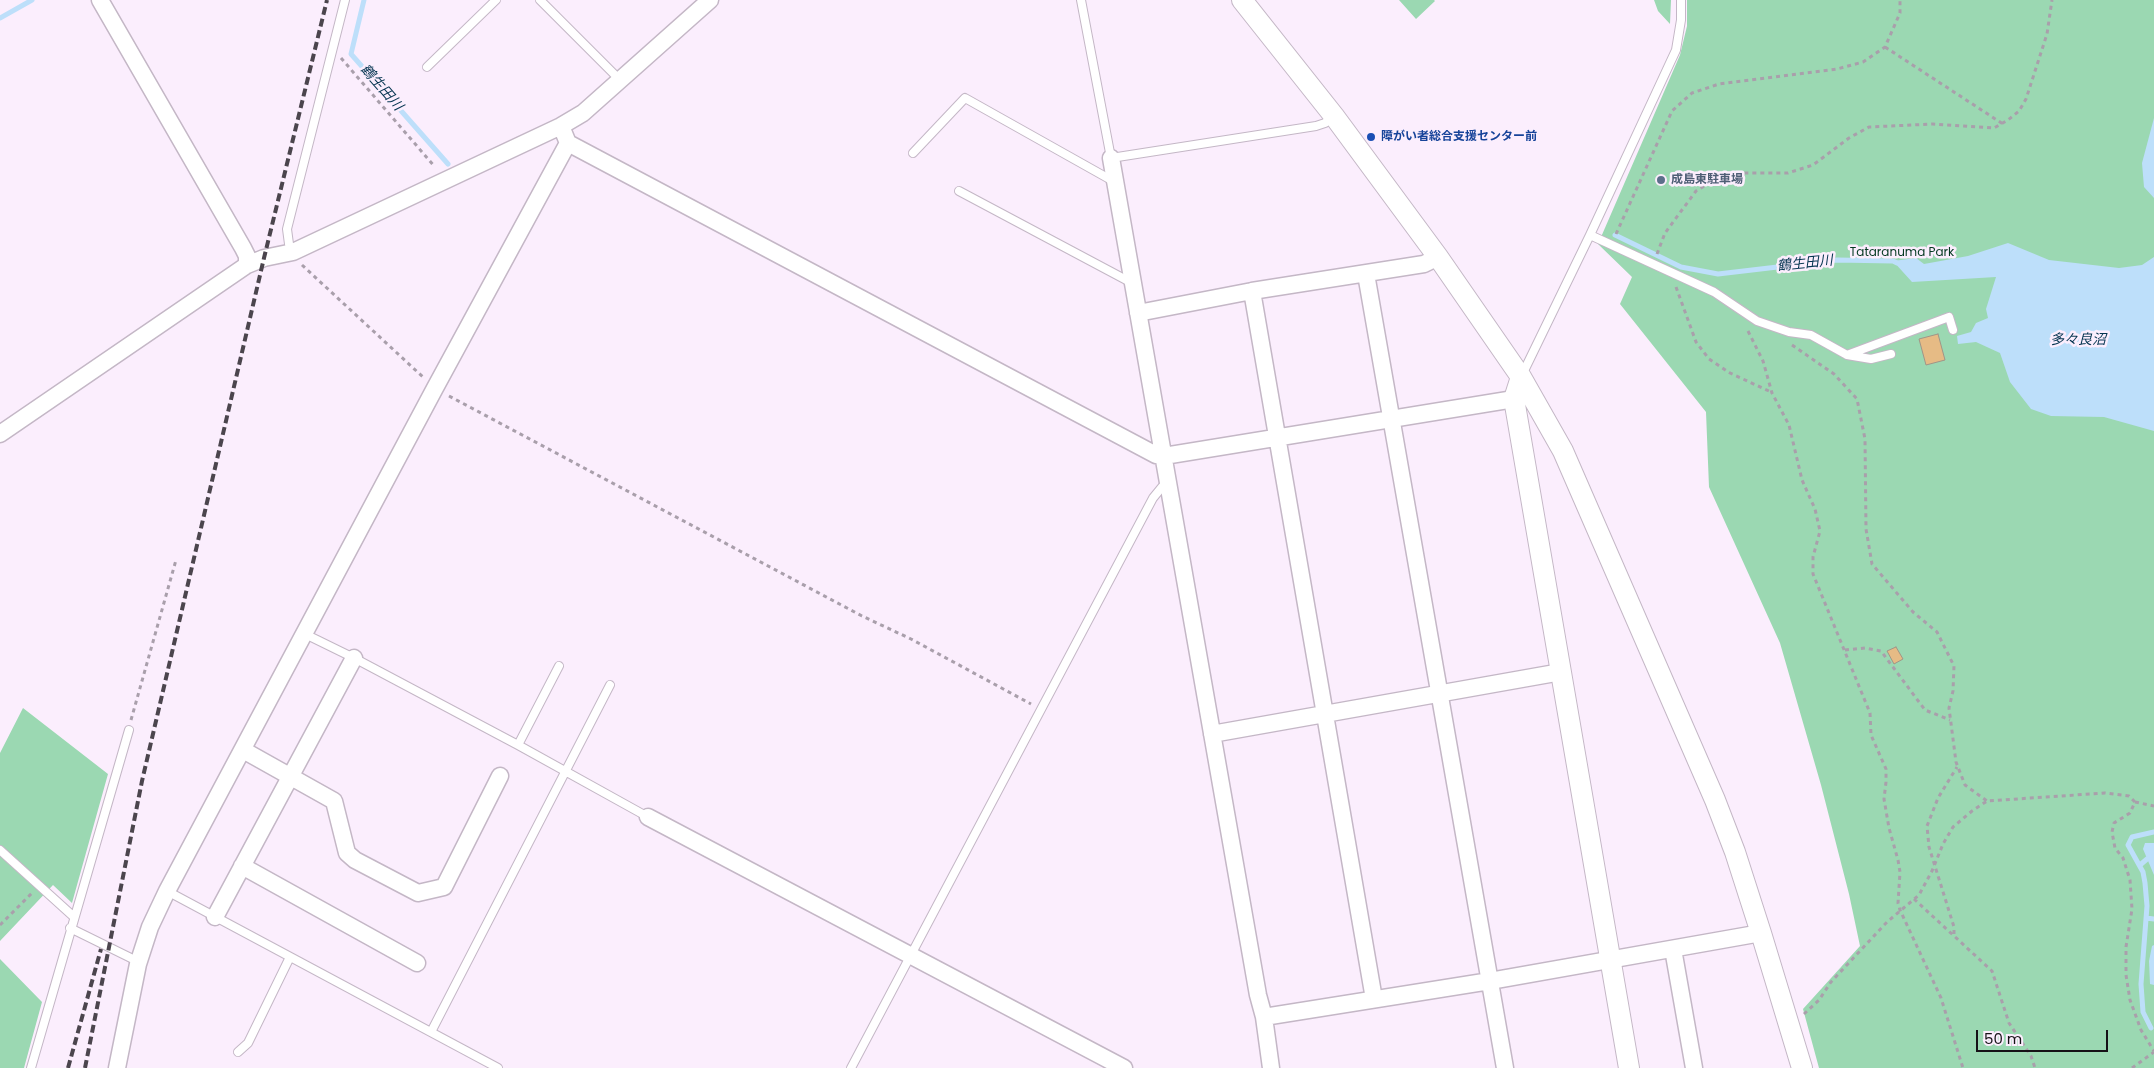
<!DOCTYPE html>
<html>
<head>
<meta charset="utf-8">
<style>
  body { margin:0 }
  #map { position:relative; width:2154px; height:1068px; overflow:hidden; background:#fbeefd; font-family:Poppins,sans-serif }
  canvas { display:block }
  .scale { position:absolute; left:1976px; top:1030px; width:132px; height:22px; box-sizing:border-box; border:2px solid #161217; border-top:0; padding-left:6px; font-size:15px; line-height:18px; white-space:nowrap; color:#161217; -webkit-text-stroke:4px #fbeefd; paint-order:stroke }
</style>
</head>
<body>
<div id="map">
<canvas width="2154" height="1068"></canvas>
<div class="scale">50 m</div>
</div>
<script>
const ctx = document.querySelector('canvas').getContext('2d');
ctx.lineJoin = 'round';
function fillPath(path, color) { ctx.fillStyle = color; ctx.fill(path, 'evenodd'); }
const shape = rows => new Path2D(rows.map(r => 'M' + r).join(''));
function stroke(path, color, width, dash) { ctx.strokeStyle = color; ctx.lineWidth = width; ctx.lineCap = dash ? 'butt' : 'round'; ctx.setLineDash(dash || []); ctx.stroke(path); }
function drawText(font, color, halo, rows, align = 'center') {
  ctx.font = font + ' Poppins,"Noto Sans JP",sans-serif'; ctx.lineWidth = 5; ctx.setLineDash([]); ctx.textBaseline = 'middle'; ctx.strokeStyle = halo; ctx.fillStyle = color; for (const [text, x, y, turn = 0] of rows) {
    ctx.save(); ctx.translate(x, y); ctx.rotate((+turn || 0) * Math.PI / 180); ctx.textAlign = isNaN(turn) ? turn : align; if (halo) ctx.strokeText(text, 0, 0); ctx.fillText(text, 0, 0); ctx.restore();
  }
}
fillPath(shape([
  [1399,0,1434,0,1435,1,1416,19],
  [1654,0,1671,0,1670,24,1658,11],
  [1687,0,2154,0,2154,1068,1819,1068,1803,1009,1860,946,1849,894,1821,785,1780,643,1709,487,1706,412,1620,304,1632,277,1598,244,1680,55,1687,26],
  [23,708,108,774,72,903,53,885,0,941,0,753],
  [0,959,42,1002,24,1068,0,1068]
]), '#9bd8b2');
fillPath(shape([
  [2154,118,2154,198,2144,187,2142,163],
  [2008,243,2049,260,2119,268,2142,265,2154,257,2154,431,2104,417,2051,416,2031,409,2010,382,2000,353,1976,342,1958,344,1957,336,1971,332,1976,323,1988,318,1986,309,1996,277,1912,282,1893,261,1916,258,1924,264,1968,256],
  [2145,843,2154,843,2154,875,2143,849],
  [2154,945,2154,985,2150,984,2149,961,2152,946]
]), '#bddffa');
stroke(shape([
  [364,0,351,54,448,164],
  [0,18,32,0],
  [1615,235,1681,267,1718,274,1837,260,1893,261,1897,263],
  [2140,865,2147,859],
  [2146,918,2154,919],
  [2151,1028,2143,1012,2141,984,2147,906,2145,883,2143,872,2128,845,2132,837,2154,832]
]), '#bddffa', 5);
const building = shape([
  [1938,334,1945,360,1926,365,1919,339,1938,334],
  [1896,647,1903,659,1894,664,1887,651,1896,647]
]);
fillPath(building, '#e6bb85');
stroke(building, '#a19587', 1);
const service = shape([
  [540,0,621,81],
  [1081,0,1111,158,1316,126,1325,123,1334,116],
  [427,67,496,0],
  [913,153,965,98,1113,181],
  [959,191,1132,283],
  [1590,235,1714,292,1757,321,1789,332,1811,335,1847,355,1949,317,1953,330],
  [293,252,289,244,287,229,345,0],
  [1847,355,1871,359,1891,354],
  [1522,375,1590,235,1676,50,1681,20,1681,0],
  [305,634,354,658,518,745,648,817],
  [518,745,559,666],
  [0,850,74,917],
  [167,891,498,1068],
  [70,928,139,962],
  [431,1032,610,685],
  [238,1052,248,1043,290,957],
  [31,1068,129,730],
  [851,1068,1153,498,1162,487,1167,484]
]);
const minor = shape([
  [100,0,243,248,247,256,247,265],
  [568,143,1156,455,1164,456,1514,399],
  [1111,158,1258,995,1264,1017,1271,1068],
  [1366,274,1505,1068],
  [1252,291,1374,999],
  [1138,313,1252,291,1424,264,1438,257],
  [0,434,247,265,264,258,293,252,561,126,583,113,710,0],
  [1212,734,1561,672],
  [243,750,334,801,347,853,355,860,418,893,444,887,500,776],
  [648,817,1124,1068],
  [242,866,417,963],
  [215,917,354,658],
  [1673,949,1694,1068],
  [1264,1017,1490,981,1761,933],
  [117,1068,138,964,150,927,167,891,435,388,568,143,561,126]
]);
const tertiary = shape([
  [1242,0,1334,116,1438,257,1521,377,1563,451,1715,800,1735,852,1761,933,1802,1068],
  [1521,377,1514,399,1629,1068]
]);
stroke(service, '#c4b7c6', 10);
stroke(minor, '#c4b7c6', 19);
stroke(tertiary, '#c4b7c6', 22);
stroke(shape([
  [1885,47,2003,124],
  [341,58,435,167],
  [1616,234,1672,111,1692,93,1719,84,1837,69,1863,62,1885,47,1900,13,1900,0],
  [1657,254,1665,233,1696,191,1726,173,1788,173,1813,165,1849,138,1869,127,1933,124,1994,128,2008,120,2019,111,2026,99,2047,34,2052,0],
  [302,265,424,378],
  [1676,287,1696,342,1709,359,1730,373,1771,392],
  [1748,331,1763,361,1772,393,1789,425,1802,480,1815,509,1820,531,1813,557,1813,574,1870,713,1871,735,1886,769,1886,782,1884,799,1889,828,1898,860,1900,872,1898,903,1900,910,1941,998,1963,1068],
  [1792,345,1834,374,1857,399,1865,439,1866,529,1872,564,1913,612,1937,632,1954,666,1953,691,1949,708,1956,762,1965,785,1987,801],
  [449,396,862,616,911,639,1031,704],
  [1845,650,1865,648,1881,651,1925,710,1950,720],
  [131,720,176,560],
  [2135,802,2154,806],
  [1914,899,1992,971,2009,1023,2031,1056,2035,1068],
  [0,925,32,893],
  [1954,934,1954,927,1929,847,1927,826,1938,798,1957,767],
  [1804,1014,1819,1000,1831,982,1887,922,1919,895,1932,871,1943,844,1953,827,1972,811,1987,801,2105,793,2129,796,2135,802,2130,813,2114,823,2112,832,2115,848,2123,858,2130,880,2132,909,2126,947,2126,975,2130,1000,2141,1030,2154,1051],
  [2132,1068,2154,1052]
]), '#a99fab', 3, [4, 4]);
stroke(service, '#fff', 8);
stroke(minor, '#fff', 16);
stroke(tertiary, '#fff', 20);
stroke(shape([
  [68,1068,101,949],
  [85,1068,142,781,264,258,327,0]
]), '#4b454d', 4, [8, 4]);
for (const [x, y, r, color] of [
  [1371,137,5,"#1a4fb4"],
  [1661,180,5,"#5c6f8a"]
]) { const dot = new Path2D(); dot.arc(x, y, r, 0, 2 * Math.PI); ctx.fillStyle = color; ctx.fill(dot); stroke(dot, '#fbeefd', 2); }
drawText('bold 12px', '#164399', '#fbeefd', [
  ["障がい者総合支援センター前",1381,137]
], 'left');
drawText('bold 12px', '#4e5e75', '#fbeefd', [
  ["成島東駐車場",1671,180]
], 'left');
drawText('12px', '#043920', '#fbeefd', [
  ["Tataranuma Park",1902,253]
]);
drawText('italic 14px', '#043450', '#fbeefd', [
  ["鶴生田川",381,88,49],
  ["鶴生田川",1805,264,-6],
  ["多々良沼",2078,340]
]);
</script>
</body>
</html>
